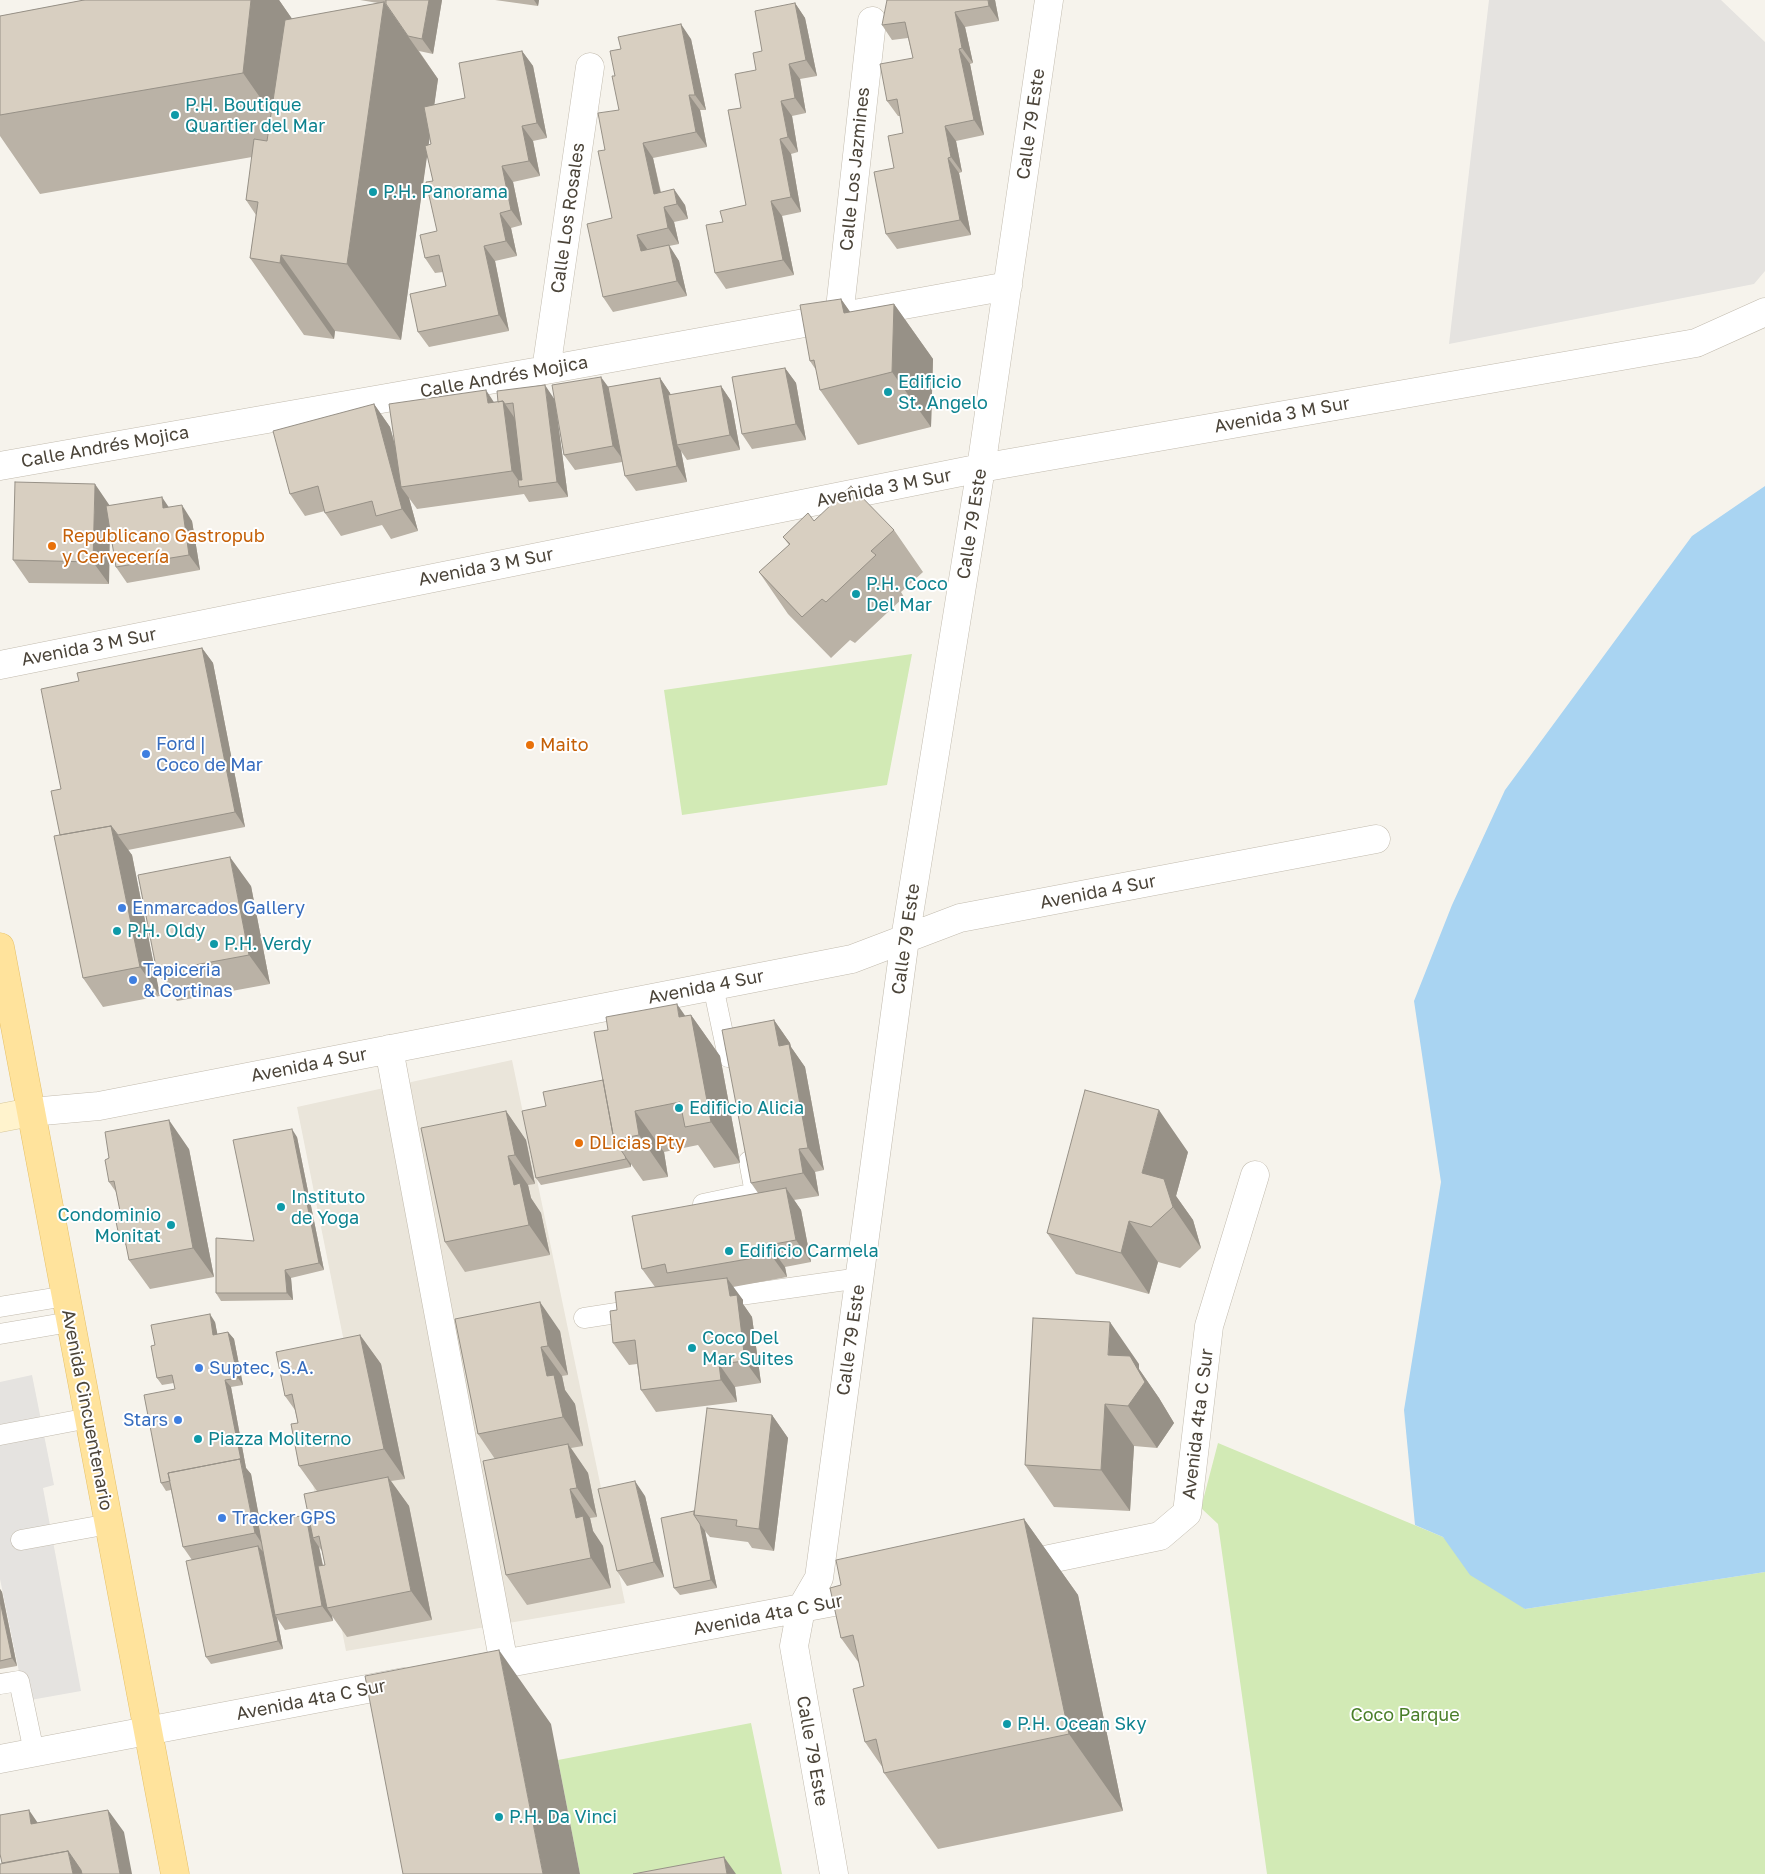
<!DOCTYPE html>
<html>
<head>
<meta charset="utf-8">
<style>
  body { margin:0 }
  canvas { display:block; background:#f6f3ec }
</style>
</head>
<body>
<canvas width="1765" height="1874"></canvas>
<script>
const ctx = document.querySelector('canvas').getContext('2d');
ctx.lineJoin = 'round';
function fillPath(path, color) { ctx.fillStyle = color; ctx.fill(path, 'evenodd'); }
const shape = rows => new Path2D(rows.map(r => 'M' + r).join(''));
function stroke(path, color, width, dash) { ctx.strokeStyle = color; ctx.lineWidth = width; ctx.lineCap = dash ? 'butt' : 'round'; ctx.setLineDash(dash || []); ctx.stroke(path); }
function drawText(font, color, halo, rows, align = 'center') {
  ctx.font = font + ' "Golos Text",sans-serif'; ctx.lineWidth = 4; ctx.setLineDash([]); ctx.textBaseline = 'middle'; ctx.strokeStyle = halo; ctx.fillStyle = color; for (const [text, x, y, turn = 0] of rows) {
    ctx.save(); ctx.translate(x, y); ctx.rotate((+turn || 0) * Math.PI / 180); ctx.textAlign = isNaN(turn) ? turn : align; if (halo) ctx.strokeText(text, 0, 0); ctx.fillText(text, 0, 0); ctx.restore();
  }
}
fillPath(shape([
  [512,1060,625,1603,346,1651,291,1374,348,1362,297,1107]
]), '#eae5da');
fillPath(shape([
  [912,654,887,785,682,815,664,690],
  [1218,1443,1443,1537,1525,1609,1765,1572,1765,1874,1267,1874,1218,1524,1201,1508],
  [751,1723,782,1874,580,1874,558,1760]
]), '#d2eab5');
fillPath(shape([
  [1489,0,1721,0,1765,42,1765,271,1754,284,1449,344],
  [32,1375,54,1485,43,1488,81,1691,25,1701,0,1579,0,1382]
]), '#e5e3e0');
fillPath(shape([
  [1765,486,1765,1572,1525,1609,1470,1575,1443,1537,1415,1525,1404,1410,1441,1182,1414,1001,1452,905,1505,790,1692,536]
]), '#a9d4f2');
const service = shape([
  [713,986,728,1057],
  [703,1204,755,1193,749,1161],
  [712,1299,860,1278],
  [0,1307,66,1296],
  [584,1318,636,1310],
  [0,1334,70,1322],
  [0,1435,89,1418],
  [21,1540,109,1524],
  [0,1684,19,1681,34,1752]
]);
const minor = shape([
  [839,317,872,21],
  [546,370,590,67],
  [0,466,546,370,1008,286],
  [0,665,981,468,1696,343,1765,312],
  [389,1049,504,1664],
  [31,1112,99,1106,852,959,960,918,1376,839],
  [1016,1566,1160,1536,1187,1513,1209,1326,1255,1175],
  [471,1670,871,1595],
  [0,1759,404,1682],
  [834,1874,794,1646,801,1609,819,1578,905,939,981,468,1049,0]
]);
const secondary = shape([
  [0,1118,31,1112]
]);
const primary = shape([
  [0,947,175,1874]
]);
stroke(service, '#c2bbae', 21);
stroke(minor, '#c2bbae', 29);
stroke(secondary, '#d6c79b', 29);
stroke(primary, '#e6c16a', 29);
stroke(service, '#fff', 20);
stroke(minor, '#fff', 28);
stroke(secondary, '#fff3cd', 28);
stroke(primary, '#ffe39c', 28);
fillPath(shape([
  [84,0,279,0,292,19,378,3,360,0,442,0,433,54,419,51,438,79,434,105,465,98,522,51,533,66,547,138,533,141,540,176,513,182,522,225,511,228,517,256,495,261,509,331,429,347,418,332,446,286,443,272,435,273,425,258,437,231,433,181,427,154,401,340,335,331,334,339,304,335,250,258,256,215,246,200,252,157,40,194,0,136,0,16],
  [430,136,431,144,428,145],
  [495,0,539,0,538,6],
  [995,0,999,21,965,27,973,63,970,64,984,135,956,141,962,172,959,173,971,235,897,249,886,234,894,168,903,133,900,116,898,116,887,101,913,58,908,38,892,40,882,25],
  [795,3,805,18,817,76,800,79,806,113,792,116,798,152,791,154,801,212,782,216,794,275,726,289,715,273,723,222,746,205,741,108,756,70,762,51],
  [691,39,706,110,700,110,707,147,653,158,661,192,685,205,688,219,674,222,679,244,669,246,679,261,687,296,613,312,603,297,612,218,605,150,619,110],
  [841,299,850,312,894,304,933,359,931,427,858,445,820,390,816,370,810,361],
  [785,368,796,383,806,440,752,449,742,434],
  [660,378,670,393,671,395,721,386,731,401,740,450,687,460,681,451,687,482,636,491,625,476,622,462,575,470,564,455,556,409,568,497,529,502,524,494,417,509,409,498,418,531,391,539,382,525,341,536,325,513,325,511,305,516,290,494,374,404,390,427,396,448,494,402,555,399,609,387],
  [110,505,169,507,192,521,200,570,127,583,116,567,110,528,109,584,29,583,13,560],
  [814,521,894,530,923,572,901,592,904,597,855,643,850,640,831,658,788,614,759,572,789,545,783,537],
  [202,648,213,663,245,827,128,850,132,855,160,996,103,1007,83,978,60,835,61,789,79,681],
  [251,886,270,984,177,1001,157,972],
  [691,1015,720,1056,740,1163,714,1168,698,1145,664,1152,668,1177,643,1181,631,1164,631,1167,541,1185,536,1178,546,1106,603,1080,685,1016],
  [774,1020,790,1043,791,1047,805,1067,824,1170,815,1172,819,1196,794,1200,801,1210,811,1262,785,1267,787,1277,733,1287,743,1300,743,1304,752,1317,761,1383,735,1387,737,1402,656,1412,641,1390,637,1364,629,1365,613,1343,617,1310,655,1287,642,1269,758,1193,751,1183],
  [506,1111,526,1140,535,1184,528,1185,531,1198,541,1213,550,1255,465,1272,445,1242],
  [297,1137,324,1270,291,1278,293,1300,221,1301,216,1293,254,1241],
  [189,1149,214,1277,150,1289,129,1260,127,1247,119,1236,120,1211,116,1192,109,1182],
  [1188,1152,1176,1196,1193,1220,1201,1248,1180,1268,1158,1262,1149,1294,1076,1274,1047,1233],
  [455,1319,560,1331,568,1375,562,1376,565,1390,575,1404,583,1446,571,1448,588,1473,597,1517,590,1518,593,1531,603,1546,611,1588,527,1605,506,1575,495,1459,478,1434],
  [215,1322,217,1334,228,1332,234,1339,243,1385,231,1387,246,1468,251,1474,260,1523,306,1515,309,1520,317,1491,299,1466,298,1423,295,1410,285,1396,360,1335,381,1364,405,1479,391,1481,409,1506,432,1620,347,1637,332,1616,333,1621,285,1630,277,1618,283,1649,211,1664,206,1657,192,1560,183,1547,171,1490,166,1491,161,1483,175,1389,174,1383,162,1385,157,1378,155,1345],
  [319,1547,322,1551,325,1565,323,1565],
  [1139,1364,1139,1369,1159,1398,1174,1423,1157,1448,1134,1446,1130,1511,1054,1507,1025,1465],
  [772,1415,788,1438,774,1551,752,1548,748,1542,710,1537,705,1531,717,1588,680,1595,674,1588,694,1511],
  [645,1496,664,1577,627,1586,617,1571],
  [1024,1519,1078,1595,1123,1811,938,1849,884,1773,883,1768,865,1742,864,1686,859,1663,841,1638,841,1585],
  [0,1589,2,1592,17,1666,0,1669]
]), '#bab2a6');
fillPath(shape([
  [251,0,279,0,309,43,296,149,243,73],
  [429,0,442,0,433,54,422,39],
  [534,0,539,0,538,6],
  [988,0,995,0,999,21,989,6],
  [384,2,438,79,401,340,347,264],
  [795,3,805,18,817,76,806,60],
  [955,12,965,27,973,63,962,48],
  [681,24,691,39,706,110,695,95],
  [959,49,970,64,984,135,974,120],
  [522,51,533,66,547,138,537,123],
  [789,64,800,79,806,113,795,98],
  [689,95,700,110,707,147,696,132],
  [781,101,792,116,798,152,788,137],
  [522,126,533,141,540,176,529,161],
  [945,126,956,141,962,172,951,157],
  [780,139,791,154,801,212,791,197],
  [643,143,653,158,664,209,654,194],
  [948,158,959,173,971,235,960,220],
  [502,166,513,182,522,225,511,210],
  [674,189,685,205,688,219,677,204],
  [771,201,782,216,794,275,783,260],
  [664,207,674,222,679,244,668,228],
  [500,213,511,228,517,256,506,241],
  [637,235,648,250,641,251],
  [669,245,679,261,687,296,677,281],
  [484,246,495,261,509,331,499,315],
  [281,255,335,331,334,339,280,263],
  [841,299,880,354,844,313],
  [894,304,933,359,931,427,892,372],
  [785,368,796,383,806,440,796,424],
  [601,377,612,392,624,461,613,446],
  [660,378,670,393,680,444,677,445,681,451,687,482,677,466],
  [545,385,555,400,568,497,557,482],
  [721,386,731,401,740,450,730,435],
  [486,390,501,413,488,403],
  [503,401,518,423,523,487,512,471],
  [374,404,390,427,406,486,401,487,409,498,418,531,402,509],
  [95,484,110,506,109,584,93,562],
  [162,497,172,512,163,508],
  [182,505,192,521,200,570,189,555],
  [202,648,213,663,245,827,235,812],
  [111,826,132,855,160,996,140,967],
  [230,857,251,886,270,984,249,955],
  [677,1004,693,1027,691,1015,720,1056,740,1163,711,1122,679,1017],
  [774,1020,790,1043,791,1047,805,1067,824,1170,808,1148,779,1046],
  [1159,1110,1188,1152,1176,1196,1193,1220,1201,1248,1173,1207,1142,1173],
  [506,1111,526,1140,535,1184,515,1155],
  [635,1111,664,1152,668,1177,639,1135],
  [169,1120,189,1149,214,1277,193,1248],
  [292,1129,297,1137,324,1270,319,1263],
  [799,1149,815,1172,819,1196,803,1173],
  [508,1156,528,1185,531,1198,541,1213,550,1255,529,1225,514,1185],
  [625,1156,631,1164,631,1167,626,1159],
  [786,1188,801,1210,811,1262,796,1240],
  [1129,1221,1158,1262,1149,1294,1121,1253],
  [769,1245,785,1267,787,1277,771,1255],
  [285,1270,291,1278,293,1300,287,1293],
  [727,1278,743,1300,743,1304,752,1317,761,1383,745,1361,730,1296],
  [540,1302,560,1331,568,1375,548,1346],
  [210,1314,215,1322,219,1342,213,1335],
  [1110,1322,1139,1364,1139,1369,1159,1398,1174,1423,1157,1448,1128,1406,1108,1355],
  [228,1332,234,1339,243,1385,238,1378],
  [360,1335,381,1364,405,1479,384,1449],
  [541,1347,562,1376,565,1390,575,1404,583,1446,563,1417,547,1376],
  [719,1364,735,1387,737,1402,721,1380],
  [225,1380,231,1387,246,1468,251,1474,265,1548,255,1533],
  [1105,1404,1134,1446,1130,1511,1101,1470],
  [772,1415,788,1438,774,1551,759,1529],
  [568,1444,588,1473,597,1517,577,1488],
  [388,1477,409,1506,432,1620,411,1591],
  [635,1481,645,1496,664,1577,654,1562],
  [570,1489,590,1518,593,1531,603,1546,611,1588,591,1558,576,1518],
  [306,1515,316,1530,313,1538,319,1547,331,1607,327,1608,332,1616,333,1621,322,1606],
  [1024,1519,1078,1595,1123,1811,1069,1734],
  [700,1524,705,1531,717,1588,711,1580],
  [258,1546,264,1553,275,1615,277,1618,283,1649,278,1641],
  [0,1589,2,1592,17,1666,12,1658,0,1601],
  [499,1650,551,1724,580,1874,543,1874],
  [29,1810,44,1832,31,1824],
  [108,1810,124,1832,132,1874,120,1874],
  [68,1851,85,1874,73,1874],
  [724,1857,736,1874,727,1874]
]), '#979187');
const building = shape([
  [84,0,251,0,243,73,0,115,0,16,84,0],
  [386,0,429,0,422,39,408,36,386,4,386,0],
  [887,0,988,0,989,6,955,12,962,48,959,49,974,120,945,126,951,157,948,158,960,220,886,234,874,172,894,168,888,136,903,133,897,99,887,101,880,64,913,58,905,22,882,25,887,0],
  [384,2,347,264,281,255,280,263,250,258,258,202,246,200,254,139,267,141,285,20,384,2],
  [795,3,806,60,789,64,795,98,781,101,788,137,780,139,791,197,771,201,783,260,715,273,706,225,723,222,720,211,746,205,728,110,741,108,735,74,756,70,753,53,762,51,755,11,795,3],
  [681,24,695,95,689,95,696,132,643,143,654,194,674,189,677,204,664,207,668,228,637,235,641,251,669,245,677,281,603,297,587,224,612,218,598,151,605,150,598,113,619,110,612,76,615,76,610,51,621,49,618,37,681,24],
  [522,51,537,123,522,126,529,161,502,166,511,210,500,213,506,241,484,246,499,315,418,332,410,294,446,286,439,255,425,258,420,235,437,231,426,182,433,181,425,146,431,144,424,107,465,98,459,63,522,51],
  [841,299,844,313,894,304,892,372,820,390,814,360,810,361,800,305,841,299],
  [785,368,796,424,742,434,732,377,785,368],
  [601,377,613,446,564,455,552,385,601,377],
  [660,378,677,466,625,476,608,387,660,378],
  [545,385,557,482,519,487,518,480,522,480,513,403,505,404,503,401,498,402,497,391,545,385],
  [721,386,730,435,677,445,668,395,721,386],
  [486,390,488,403,503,401,512,471,401,487,389,404,486,390],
  [374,404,402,509,376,516,372,501,325,513,318,486,290,494,273,431,374,404],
  [15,482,95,484,93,562,13,560,15,482],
  [851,486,894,530,871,551,876,555,826,602,822,599,802,617,759,572,790,544,783,537,808,513,814,521,851,486],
  [162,497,163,508,182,505,189,555,116,567,106,506,162,497],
  [202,648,235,812,118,835,111,826,60,835,51,791,61,789,41,689,79,681,77,673,202,648],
  [111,826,140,967,83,978,54,836,111,826],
  [230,857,249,955,157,972,138,875,230,857],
  [677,1004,679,1017,691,1015,711,1122,685,1127,680,1102,635,1111,639,1135,614,1140,594,1032,608,1030,606,1017,677,1004],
  [774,1020,779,1046,789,1044,808,1148,799,1149,803,1173,751,1183,722,1030,774,1020],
  [603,1080,614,1140,625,1156,626,1159,536,1178,522,1111,546,1106,543,1092,603,1080],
  [1085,1090,1159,1110,1142,1173,1164,1179,1173,1207,1151,1227,1129,1221,1121,1253,1047,1233,1085,1090],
  [506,1111,515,1155,508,1156,514,1185,520,1183,529,1225,445,1242,421,1128,506,1111],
  [169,1120,193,1248,129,1260,124,1235,119,1236,114,1212,120,1211,114,1181,109,1182,105,1160,109,1158,105,1132,169,1120],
  [292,1129,319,1263,285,1270,287,1293,216,1293,216,1238,254,1241,233,1140,292,1129],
  [786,1188,796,1240,769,1245,771,1255,667,1273,665,1264,642,1269,632,1216,786,1188],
  [727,1278,730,1296,737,1295,745,1361,719,1364,721,1380,641,1390,635,1340,613,1343,610,1311,617,1310,615,1292,727,1278],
  [540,1302,548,1346,541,1347,547,1376,554,1375,563,1417,478,1434,455,1319,540,1302],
  [210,1314,213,1335,228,1332,238,1378,225,1380,241,1460,240,1459,168,1473,170,1481,161,1483,144,1395,175,1389,172,1375,157,1378,151,1346,155,1345,151,1325,210,1314],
  [1033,1318,1110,1322,1108,1355,1130,1356,1145,1382,1128,1406,1105,1404,1101,1470,1025,1465,1033,1318],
  [360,1335,384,1449,299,1466,291,1424,298,1423,292,1394,285,1396,276,1352,360,1335],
  [707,1408,772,1415,759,1529,736,1526,737,1520,694,1515,707,1408],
  [568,1444,577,1488,570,1489,576,1518,583,1516,591,1558,506,1575,483,1461,568,1444],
  [240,1459,255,1533,183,1547,168,1473,240,1459],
  [388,1477,411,1591,327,1608,318,1566,325,1565,319,1536,313,1538,304,1494,388,1477],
  [635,1481,654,1562,617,1571,598,1489,635,1481],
  [694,1511,694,1515,700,1524,711,1580,674,1588,661,1518,694,1511],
  [306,1515,322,1606,275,1615,258,1524,306,1515],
  [1024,1519,1069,1734,884,1773,876,1739,865,1742,853,1689,864,1686,853,1635,841,1638,830,1588,841,1585,836,1560,1024,1519],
  [258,1546,278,1641,206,1657,186,1561,258,1546],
  [0,1601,12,1658,0,1661,0,1601],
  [499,1650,543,1874,403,1874,365,1676,499,1650],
  [29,1810,31,1824,108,1810,120,1874,82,1874,81,1870,68,1851,2,1863,0,1854,0,1815,29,1810],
  [68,1851,73,1874,0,1874,0,1864,68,1851],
  [724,1857,727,1874,633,1874,724,1857]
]);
fillPath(building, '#d8cfc1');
stroke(building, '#979187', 1);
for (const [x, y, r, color] of [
  [175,115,5,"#0f9aa8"],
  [373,192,5,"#0f9aa8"],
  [888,392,5,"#0f9aa8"],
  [52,546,5,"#e8710a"],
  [856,594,5,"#0f9aa8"],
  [530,745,5,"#e8710a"],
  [146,754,5,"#3f7fe0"],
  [122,908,5,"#3f7fe0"],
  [117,931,5,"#0f9aa8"],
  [214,944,5,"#0f9aa8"],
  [133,980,5,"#3f7fe0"],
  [679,1108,5,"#0f9aa8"],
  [579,1143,5,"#e8710a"],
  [281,1207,5,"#0f9aa8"],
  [171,1225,5,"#0f9aa8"],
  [729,1251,5,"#0f9aa8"],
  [692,1348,5,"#0f9aa8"],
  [199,1368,5,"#3f7fe0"],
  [178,1420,5,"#3f7fe0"],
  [198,1439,5,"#0f9aa8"],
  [222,1518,5,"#3f7fe0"],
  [1007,1724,5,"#0f9aa8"],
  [499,1817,5,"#0f9aa8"]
]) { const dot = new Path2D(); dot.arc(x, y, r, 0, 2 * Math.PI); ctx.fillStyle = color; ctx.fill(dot); stroke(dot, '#fff', 2); }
drawText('18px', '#0d838f', '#fff', [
  ["P.H. Boutique",185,105],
  ["Quartier del Mar",185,126],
  ["P.H. Panorama",383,192],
  ["Edificio",898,382],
  ["St. Angelo",898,403],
  ["P.H. Coco",866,584],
  ["Del Mar",866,605],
  ["P.H. Oldy",127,931],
  ["P.H. Verdy",224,944],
  ["Edificio Alicia",689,1108],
  ["Instituto",291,1197],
  ["de Yoga",291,1218],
  ["Condominio",161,1215,"right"],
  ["Monitat",161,1236,"right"],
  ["Edificio Carmela",739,1251],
  ["Coco Del",702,1338],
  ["Mar Suites",702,1359],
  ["Piazza Moliterno",208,1439],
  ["P.H. Ocean Sky",1017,1724],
  ["P.H. Da Vinci",509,1817]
], 'left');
drawText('18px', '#4b4439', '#fff', [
  ["Calle 79 Este",1031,124,-82],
  ["Calle Los Jazmines",855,169,-84],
  ["Calle Los Rosales",568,218,-82],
  ["Calle Andrés Mojica",504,377,-10],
  ["Avenida 3 M Sur",1282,415,-10],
  ["Calle Andrés Mojica",105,447,-10],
  ["Avenida 3 M Sur",884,488,-11],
  ["Calle 79 Este",972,524,-81],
  ["Avenida 3 M Sur",486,567,-11],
  ["Avenida 3 M Sur",89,647,-11],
  ["Avenida 4 Sur",1098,892,-11],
  ["Calle 79 Este",906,939,-82],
  ["Avenida 4 Sur",706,987,-11],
  ["Avenida 4 Sur",309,1065,-11],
  ["Calle 79 Este",851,1340,-82],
  ["Avenida Cincuentenario",87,1410,79],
  ["Avenida 4ta C Sur",1198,1424,-83],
  ["Avenida 4ta C Sur",768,1615,-11],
  ["Avenida 4ta C Sur",311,1700,-11],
  ["Calle 79 Este",812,1751,80]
]);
drawText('18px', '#c56008', '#fff', [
  ["Republicano Gastropub",62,536],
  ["y Cervecería",62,557],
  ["Maito",540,745],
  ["DLicias Pty",589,1143]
], 'left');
drawText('18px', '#366cbe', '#fff', [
  ["Ford |",156,744],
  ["Coco de Mar",156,765],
  ["Enmarcados Gallery",132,908],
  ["Tapiceria",143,970],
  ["& Cortinas",143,991],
  ["Suptec, S.A.",209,1368],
  ["Stars",168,1420,"right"],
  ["Tracker GPS",232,1518]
], 'left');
drawText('18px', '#4a7f2a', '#fff', [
  ["Coco Parque",1405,1715]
]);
</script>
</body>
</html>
